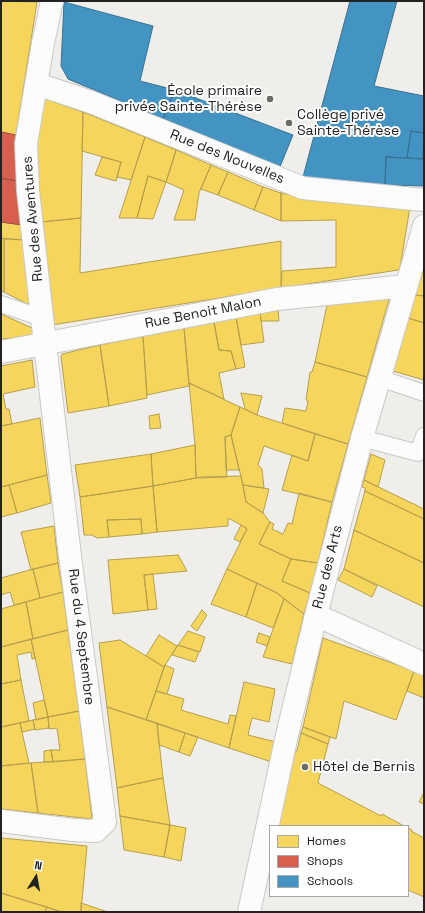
<!DOCTYPE html>
<html>
<head>
<meta charset="utf-8">
<style>
  body { margin:0 }
  #map { position:relative; width:425px; height:913px; overflow:hidden; background:#f0eeeb; font-family:"Space Grotesk",sans-serif }
  canvas { display:block }
  .frame { position:absolute; inset:0; border:2px solid #222; pointer-events:none }
  .legend { position:absolute; left:269px; top:825px; width:140px; height:72px; box-sizing:border-box; background:#fff; border:1px solid #a7a7a7; margin:0; padding:5px 7px; list-style:none; font-size:12px; color:#222 }
  .legend li { display:flex; align-items:center; gap:8px; height:20px }
  .legend b { width:20px; border:1px solid #a7a7a7 }
  .north { position:absolute; left:16px; top:857px; width:40px; height:40px; -webkit-text-stroke:3px #fff; paint-order:stroke; rotate:11deg; font-size:11px; font-weight:700; line-height:16px; text-align:center; color:#222 }
  .north::after { content:''; display:block; margin:auto; width:14px; height:18px; background:#222; clip-path:polygon(50% 0,100% 100%,50% 72%,0 100%) }
</style>
</head>
<body>
<div id="map">
<canvas width="425" height="913"></canvas>
<div class="frame"></div>
<ul class="legend">
<li><b style="height:11px;background:#f6d55c"></b>Homes</li>
<li><b style="height:11px;background:#d6604d"></b>Shops</li>
<li><b style="height:11px;background:#4393c3"></b>Schools</li>
</ul>
<div class="north">N</div>
</div>
<script>
const ctx = document.querySelector('canvas').getContext('2d');
ctx.lineJoin = 'round';
function fillPath(path, color) { ctx.fillStyle = color; ctx.fill(path, 'evenodd'); }
const shape = rows => new Path2D(rows.map(r => 'M' + r).join(''));
function stroke(path, color, width, dash) { ctx.strokeStyle = color; ctx.lineWidth = width; ctx.lineCap = dash ? 'butt' : 'round'; ctx.setLineDash(dash || []); ctx.stroke(path); }
function drawText(font, color, halo, rows, align = 'center') {
  ctx.font = font + ' "Space Grotesk",sans-serif'; ctx.lineWidth = 4; ctx.setLineDash([]); ctx.textBaseline = 'middle'; ctx.strokeStyle = halo; ctx.fillStyle = color; for (const [text, x, y, turn = 0] of rows) {
    ctx.save(); ctx.translate(x, y); ctx.rotate((+turn || 0) * Math.PI / 180); ctx.textAlign = isNaN(turn) ? turn : align; if (halo) ctx.strokeText(text, 0, 0); ctx.fillText(text, 0, 0); ctx.restore();
  }
}
const homes = shape([
  [1,1,37,2,16,135,1,132,1,1],
  [43,98,83,112,81,218,41,222,34,156,43,98],
  [83,112,145,137,131,180,117,177,121,162,82,151,83,112],
  [145,137,176,150,170,170,166,182,148,176,137,218,119,218,145,137],
  [176,150,211,165,199,193,195,220,174,220,184,190,166,182,176,150],
  [102,157,121,162,116,181,95,175,102,157],
  [211,165,228,172,218,195,201,189,211,165],
  [228,172,263,187,254,210,218,195,228,172],
  [148,176,166,182,153,219,137,218,148,176],
  [263,187,281,193,281,221,254,210,263,187],
  [281,193,341,203,406,204,410,207,400,268,398,270,281,288,282,271,336,267,336,220,281,221,281,193],
  [81,218,80,273,281,241,281,288,52,325,41,222,81,218],
  [1,222,22,225,24,240,1,238,1,222],
  [1,238,4,239,4,292,1,291,1,238],
  [4,239,24,240,30,303,27,304,25,303,4,292,4,239],
  [424,268,424,296,415,295,424,268],
  [415,295,424,296,424,323,408,318,415,295],
  [387,296,389,299,367,377,315,362,328,300,387,296],
  [278,308,279,321,261,321,260,312,278,308],
  [260,312,264,342,241,345,236,317,260,312],
  [1,314,32,328,37,337,1,339,1,314],
  [236,317,245,367,236,369,231,351,219,350,214,322,236,317],
  [408,318,424,323,424,380,386,369,408,318],
  [214,322,219,350,231,351,236,369,219,373,224,399,189,383,184,328,214,322],
  [184,328,189,386,147,395,143,336,184,328],
  [143,336,147,398,109,406,100,345,143,336],
  [100,345,109,406,68,413,61,357,62,354,100,345],
  [32,360,35,387,3,394,6,409,9,409,12,424,1,426,1,366,32,360],
  [315,362,367,377,348,444,282,423,285,408,306,411,308,401,306,400,310,372,312,372,315,362],
  [189,383,240,407,231,435,225,437,227,477,196,478,195,445,189,383],
  [241,393,262,396,257,415,245,409,241,393],
  [240,407,257,415,315,434,308,461,264,446,258,465,262,469,264,488,243,485,231,435,240,407],
  [159,414,161,428,150,429,149,416,159,414],
  [40,418,47,475,1,487,1,426,40,418],
  [315,434,348,444,332,502,282,490,292,455,308,461,315,434],
  [231,435,239,470,226,470,225,437,231,435],
  [195,445,196,478,153,486,151,454,195,445],
  [151,454,153,486,80,497,75,465,151,454],
  [371,454,385,460,378,487,364,480,371,454],
  [47,475,51,503,17,513,9,485,47,475],
  [241,476,246,502,263,513,270,522,259,544,291,559,282,581,310,593,304,614,277,593,227,569,247,529,241,525,228,518,228,526,157,532,153,486,201,477,241,476],
  [364,480,424,509,424,519,365,491,365,488,362,487,364,480],
  [9,485,17,513,1,517,1,487,9,485],
  [243,485,269,489,263,513,246,502,243,485],
  [153,486,157,532,142,534,141,519,107,520,109,537,97,538,92,535,84,535,80,497,153,486],
  [365,491,424,519,424,563,354,530,365,491],
  [299,493,332,502,318,563,291,559,259,544,270,522,274,524,272,529,283,534,288,523,292,524,299,493],
  [141,519,142,534,109,537,107,520,141,519],
  [241,525,247,529,240,542,234,539,241,525],
  [54,526,58,563,31,570,21,532,54,526],
  [354,530,424,563,424,607,344,569,354,530],
  [178,555,187,571,144,575,148,610,113,614,108,560,178,555],
  [291,559,318,563,310,593,282,581,291,559],
  [58,563,63,592,40,598,33,569,58,563],
  [33,569,40,598,14,605,10,592,1,595,1,578,33,569],
  [227,569,257,583,246,617,211,604,227,569],
  [344,569,377,586,372,597,338,580,344,569],
  [153,574,157,609,148,610,144,575,153,574],
  [257,583,277,593,284,599,273,628,246,617,257,583],
  [63,592,68,630,33,639,26,602,63,592],
  [284,599,304,614,292,664,263,657,284,599],
  [26,602,33,639,1,647,1,609,26,602],
  [202,610,207,615,197,631,191,626,202,610],
  [68,630,79,711,48,717,31,639,68,630],
  [188,631,205,637,200,652,178,645,188,631],
  [259,633,270,637,267,646,256,642,259,633],
  [159,635,177,646,164,667,146,656,159,635],
  [323,638,414,671,396,720,344,701,336,739,303,727,323,638],
  [31,639,35,658,32,659,31,652,17,655,21,680,1,684,1,647,31,639],
  [120,640,164,667,146,720,107,707,99,643,120,640],
  [178,645,199,652,195,662,172,655,178,645],
  [165,665,174,669,167,694,156,691,165,665],
  [414,671,423,675,424,698,407,691,414,671],
  [21,680,29,721,1,727,1,684,21,680],
  [244,682,275,689,269,722,252,718,248,735,276,742,272,762,229,748,244,682],
  [156,691,184,699,181,710,228,724,230,715,236,716,229,748,146,720,156,691],
  [44,700,48,717,36,720,33,703,44,700],
  [107,707,157,723,163,778,117,788,107,707],
  [79,711,85,759,53,762,51,750,60,750,57,728,49,729,48,717,79,711],
  [48,717,49,728,35,730,33,720,48,717],
  [33,720,35,729,22,732,20,723,33,720],
  [20,723,29,763,1,766,1,727,20,723],
  [157,723,185,733,179,752,159,745,157,723],
  [303,727,330,737,328,744,301,733,303,727],
  [185,733,198,737,190,756,179,752,185,733],
  [301,733,328,744,318,783,381,816,382,814,404,826,274,826,291,749,297,751,301,733],
  [51,750,53,762,44,762,44,751,51,750],
  [85,759,92,819,38,813,31,763,85,759],
  [31,763,38,813,1,809,1,766,31,763],
  [163,778,170,825,120,816,117,788,163,778],
  [424,792,424,804,419,802,424,792],
  [120,816,170,825,164,857,124,850,120,816],
  [170,825,186,828,181,861,164,857,170,825],
  [408,828,412,830,411,831,424,838,424,897,408,890,408,828],
  [1,838,87,846,81,912,62,912,1,893,1,838],
  [1,893,47,907,45,912,1,912,1,893],
  [81,903,108,912,81,912,81,903],
  [47,907,62,912,45,912,47,907]
]);
fillPath(homes, '#f6d55c');
stroke(homes, '#b69f4b', 1);
const shops = shape([
  [1,132,16,135,16,181,1,178,1,132],
  [1,178,16,181,22,225,1,222,1,178]
]);
fillPath(shops, '#d6604d');
stroke(shops, '#a04d40', 1);
const schools = shape([
  [350,1,397,1,374,86,424,96,424,133,411,131,407,158,386,157,385,185,349,183,303,177,350,1],
  [64,2,153,26,140,81,175,90,163,119,68,79,61,66,64,2],
  [175,90,293,135,279,169,163,119,175,90],
  [411,131,424,133,423,159,407,158,411,131],
  [386,157,424,159,424,186,385,185,386,157]
]);
fillPath(schools, '#4393c3');
stroke(schools, '#397193', 1);
const service = shape([
  [1,304,42,318],
  [379,378,424,393],
  [362,438,418,453,424,436]
]);
const minor = shape([
  [37,84,91,102,303,188,424,200],
  [1,352,277,299,406,286],
  [316,615,424,664],
  [1,821,73,830,96,831,105,822,70,556,45,344,28,191,26,144,43,43,52,1],
  [249,912,287,735,316,615,362,438,424,226]
]);
stroke(service, '#c9c8c7', 18);
stroke(minor, '#c9c8c7', 24);
stroke(service, '#fdfcfc', 16);
stroke(minor, '#fdfcfc', 22);
for (const [x, y, r, color] of [
  [270,99,4,"#6a6968"],
  [289,123,4,"#6a6968"],
  [305,767,4,"#6a6968"]
]) { const dot = new Path2D(); dot.arc(x, y, r, 0, 2 * Math.PI); ctx.fillStyle = color; ctx.fill(dot); stroke(dot, '#fff', 1.5); }
drawText('14px', '#222', '#fff', [
  ["École primaire",262,91,"right"],
  ["privée Sainte-Thérèse",262,107,"right"],
  ["Collège privé",297,115],
  ["Sainte-Thérèse",297,131],
  ["Hôtel de Bernis",313,767]
], 'left');
drawText('14px', '#222', '#fff', [
  ["Rue des Nouvelles",227,157,22],
  ["Rue des Aventures",33,219,-95],
  ["Rue Benoit Malon",203,313,-11],
  ["Rue des Arts",328,567,-76],
  ["Rue du 4 Septembre",81,637,83]
]);
</script>
</body>
</html>
